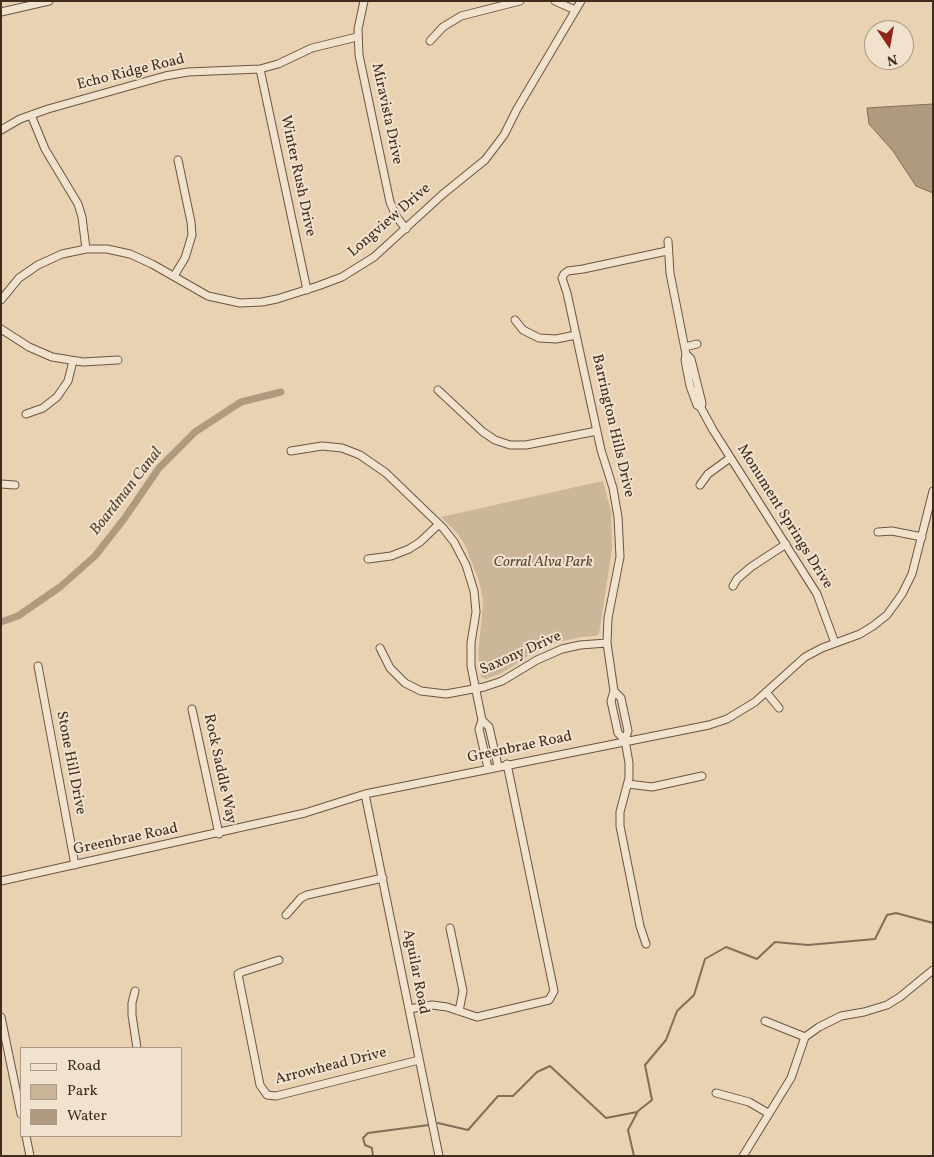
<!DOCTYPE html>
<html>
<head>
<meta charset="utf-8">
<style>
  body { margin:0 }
  #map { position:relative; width:934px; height:1157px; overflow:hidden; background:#e8d2b2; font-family:Vollkorn,serif }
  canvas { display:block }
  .frame { position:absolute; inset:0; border:2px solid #412b1d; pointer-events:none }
  .legend { position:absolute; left:20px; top:1047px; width:162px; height:90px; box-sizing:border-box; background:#f0e2cd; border:1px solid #aa9987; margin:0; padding:6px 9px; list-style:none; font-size:15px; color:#412b1d }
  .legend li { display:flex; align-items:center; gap:10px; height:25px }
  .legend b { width:25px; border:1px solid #aa9987 }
  .north { position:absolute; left:864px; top:20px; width:50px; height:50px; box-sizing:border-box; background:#f0e2cd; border:1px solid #aa9987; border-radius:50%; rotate:168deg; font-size:14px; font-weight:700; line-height:20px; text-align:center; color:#412b1d }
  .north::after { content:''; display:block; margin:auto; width:18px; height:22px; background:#8f2418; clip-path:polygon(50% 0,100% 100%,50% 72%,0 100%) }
</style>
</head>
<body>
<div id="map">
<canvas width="934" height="1157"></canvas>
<div class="frame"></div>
<ul class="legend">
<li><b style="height:6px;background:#f0e2cd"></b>Road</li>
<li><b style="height:14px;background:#ccb699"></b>Park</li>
<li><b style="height:14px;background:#af997f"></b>Water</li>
</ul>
<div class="north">N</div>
</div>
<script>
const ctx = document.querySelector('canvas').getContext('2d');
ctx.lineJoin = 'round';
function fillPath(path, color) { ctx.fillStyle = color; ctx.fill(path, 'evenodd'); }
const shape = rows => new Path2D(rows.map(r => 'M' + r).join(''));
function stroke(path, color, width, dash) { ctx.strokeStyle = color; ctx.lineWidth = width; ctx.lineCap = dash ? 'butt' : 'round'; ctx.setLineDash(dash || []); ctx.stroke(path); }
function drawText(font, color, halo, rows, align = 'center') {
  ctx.font = font + ' Vollkorn,serif'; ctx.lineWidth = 4; ctx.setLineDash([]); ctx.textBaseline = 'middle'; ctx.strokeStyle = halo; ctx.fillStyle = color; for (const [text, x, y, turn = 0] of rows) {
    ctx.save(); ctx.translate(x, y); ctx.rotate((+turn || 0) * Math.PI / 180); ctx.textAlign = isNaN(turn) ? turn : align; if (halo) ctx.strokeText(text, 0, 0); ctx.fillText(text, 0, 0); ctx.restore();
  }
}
fillPath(shape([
  [603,481,611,511,612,549,599,634,595,636,581,637,555,643,533,653,502,673,486,679,481,677,478,654,482,616,483,600,479,581,465,545,457,533,441,517]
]), '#ccb699');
const water = shape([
  [933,104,933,193,916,186,893,151,869,124,867,108,933,104]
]);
fillPath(water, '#af997f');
stroke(water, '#836d58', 1);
stroke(shape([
  [438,1123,468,1130,498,1096,513,1096,537,1072,550,1066,606,1118,637,1112],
  [373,1156,372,1148,365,1145,363,1138,368,1133,429,1125],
  [634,1156,628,1130,638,1111,652,1100,645,1065,666,1040,677,1011,694,995,705,959,726,947,757,959,775,942,808,945,875,939,887,915,896,913,933,923]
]), '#836d58', 2);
stroke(shape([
  [1,622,18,616,60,587,95,556,124,519,159,468,195,432,241,402,281,392]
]), '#af997f', 7);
const street = shape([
  [364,1,358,29,359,55,390,202,396,216,406,229],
  [555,1,575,10],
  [1,12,49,1],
  [430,41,443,27,461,16,520,1],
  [260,69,307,290],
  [31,115,45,149,78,204,82,217,86,249],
  [1,130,20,119,48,109,165,76,188,72,260,69,278,64,312,48,357,37],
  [668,241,670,273,686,354,685,360,690,386,697,405,701,408,713,430,817,594,835,643],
  [174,276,185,258,192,235,191,222,178,160],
  [1,300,19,278,38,265,62,254,86,249,107,249,130,254,152,264,208,296,240,303,262,302,277,299,318,286,342,277,374,257,443,194,485,160,504,135,517,109,581,1],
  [515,320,523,330,539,338,556,339,576,335],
  [1,329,29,347,52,357,83,362,118,360],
  [685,347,697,344],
  [686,354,691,359,702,403,701,408],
  [438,390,483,432,495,440,510,445,526,445,597,431],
  [26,414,43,408,57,397,68,381,73,361],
  [291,451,322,446,342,448,360,455,386,473,443,528,454,542,466,565,474,591,476,612,471,643,471,666,482,720,489,727,498,766],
  [1,484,15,485],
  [700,485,708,474,730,458],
  [878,532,892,531,922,537],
  [368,559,391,556,409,549,420,542,439,524],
  [733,586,737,579,751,567,786,544],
  [380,648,390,668,405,683,421,691,446,694,484,687,502,681,537,660,562,649,580,645,607,643],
  [38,666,75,865],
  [614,691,621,698,628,731,625,740,629,763,629,778,620,812,620,826,640,926,646,944],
  [766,692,779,708],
  [192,709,219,834],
  [482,720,479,729,488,768],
  [625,740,618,733,611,701,614,691,607,643,608,618,620,557,618,517,613,488,601,450,567,293,562,278,564,274,568,271,583,269,667,251],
  [628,784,652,787,702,776],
  [365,794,439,1156],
  [1,881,305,813,365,794,709,725,727,719,755,702,805,657,822,648,860,634,873,626,887,615,902,594,912,574,933,491],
  [286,915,301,898,307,895,383,878],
  [450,928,463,991,459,1011],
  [279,960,242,972,238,974,260,1085,267,1095,276,1096,419,1060],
  [135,991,132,1003,132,1015,137,1048],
  [409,1009,432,1005,447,1007,477,1017,549,1000,554,991,507,764],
  [1,1017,21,1114],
  [765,1021,805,1037],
  [716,1093,749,1102,768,1113],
  [26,1136,30,1156],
  [743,1156,791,1078,805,1037,819,1027,841,1016,864,1012,887,1005,900,997,933,970]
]);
stroke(street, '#6b5542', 9);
stroke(street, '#f0e2cd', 7);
drawText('15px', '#412b1d', '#f0e2cd', [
  ["Echo Ridge Road",131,73,-14],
  ["Miravista Drive",386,114,78],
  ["Winter Rush Drive",297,176,78],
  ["Longview Drive",390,221,-41],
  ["Barrington Hills Drive",612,426,77],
  ["Monument Springs Drive",784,517,58],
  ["Saxony Drive",521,654,-24],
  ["Greenbrae Road",520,748,-12],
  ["Stone Hill Drive",70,763,79],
  ["Rock Saddle Way",219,769,78],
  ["Greenbrae Road",126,840,-12],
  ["Aguilar Road",415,972,79],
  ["Arrowhead Drive",331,1067,-14]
]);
drawText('italic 15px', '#5d4736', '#f0e2cd', [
  ["Corral Alva Park",543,563]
]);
drawText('italic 16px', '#5c4636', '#f0e2cd', [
  ["Boardman Canal",127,492,-52]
]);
</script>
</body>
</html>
